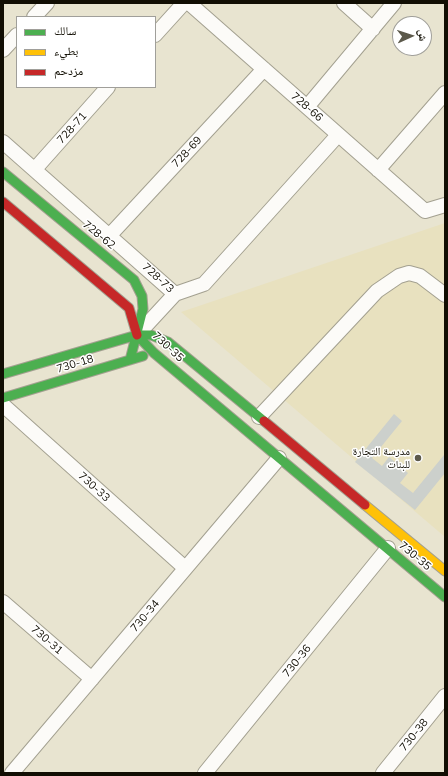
<!DOCTYPE html>
<html>
<head>
<meta charset="utf-8">
<style>
  body { margin:0 }
  #map { position:relative; width:448px; height:776px; overflow:hidden; background:#e8e4d0; font-family:Mulish,"Noto Naskh Arabic",sans-serif }
  canvas { display:block }
  .frame { position:absolute; inset:0; border:4px solid #110e03; pointer-events:none }
  .legend { position:absolute; left:16px; top:16px; width:140px; height:72px; box-sizing:border-box; background:#fff; border:1px solid #a09f9a; margin:0; padding:5px 7px; list-style:none; font-size:12px; color:#110e03 }
  .legend li { display:flex; align-items:center; gap:8px; height:20px }
  .legend b { width:20px; border:1px solid #a09f9a }
  .north { position:absolute; left:392px; top:16px; width:40px; height:40px; box-sizing:border-box; background:#fff; border:1px solid #a09f9a; border-radius:50%; rotate:87deg; font-size:11px; font-weight:700; line-height:16px; text-align:center; color:#110e03 }
  .north::after { content:''; display:block; margin:auto; width:14px; height:18px; background:#5c594b; clip-path:polygon(50% 0,100% 100%,50% 72%,0 100%) }
</style>
</head>
<body>
<div id="map">
<canvas width="448" height="776"></canvas>
<div class="frame"></div>
<ul class="legend">
<li><b style="height:5px;background:#4caf50"></b>سالك</li>
<li><b style="height:5px;background:#ffc107"></b>بطيء</li>
<li><b style="height:5px;background:#c62828"></b>مزدحم</li>
</ul>
<div class="north">ش</div>
</div>
<script>
const ctx = document.querySelector('canvas').getContext('2d');
ctx.lineJoin = 'round';
function fillPath(path, color) { ctx.fillStyle = color; ctx.fill(path, 'evenodd'); }
const shape = rows => new Path2D(rows.map(r => 'M' + r).join(''));
function stroke(path, color, width, dash) { ctx.strokeStyle = color; ctx.lineWidth = width; ctx.lineCap = dash ? 'butt' : 'round'; ctx.setLineDash(dash || []); ctx.stroke(path); }
function drawText(font, color, halo, rows, align = 'center') {
  ctx.font = font + ' Mulish,"Noto Naskh Arabic",sans-serif'; ctx.lineWidth = 3; ctx.setLineDash([]); ctx.textBaseline = 'middle'; ctx.strokeStyle = halo; ctx.fillStyle = color; for (const [text, x, y, turn = 0] of rows) {
    ctx.save(); ctx.translate(x, y); ctx.rotate((+turn || 0) * Math.PI / 180); ctx.textAlign = isNaN(turn) ? turn : align; if (halo) ctx.strokeText(text, 0, 0); ctx.fillText(text, 0, 0); ctx.restore();
  }
}
fillPath(shape([
  [445,223,445,537,181,312]
]), '#e8e1bf');
fillPath(shape([
  [394,414,402,421,372,458,382,466,389,457,408,473,400,483,413,493,444,455,445,456,445,473,415,510,355,462]
]), '#ccd0cc');
const street = shape([
  [189,3,425,211,445,205],
  [344,3,373,29],
  [34,17,47,3],
  [155,35,184,3],
  [3,50,17,35],
  [307,107,394,3],
  [3,142,175,294,204,284,338,135],
  [35,169,108,87],
  [378,170,445,93],
  [110,235,264,69],
  [139,333,175,294],
  [3,405,185,568],
  [259,417,377,291,399,276,409,273,420,276,445,295],
  [3,602,92,679],
  [12,773,279,458],
  [205,773,388,548],
  [383,773,445,696]
]);
const fast = shape([
  [3,172,134,280,142,296,143,309,130,360],
  [137,335,154,353,445,597],
  [3,374,137,335,151,335,168,342,264,421],
  [3,398,143,356]
]);
const slow = shape([
  [365,505,445,571]
]);
const jam = shape([
  [3,202,129,308,137,335],
  [264,421,365,505]
]);
stroke(street, '#a3a090', 16);
stroke(fast, '#a3a090', 11);
stroke(slow, '#a3a090', 11);
stroke(jam, '#a3a090', 11);
stroke(street, '#fcfbf8', 14);
stroke(fast, '#4caf50', 9);
stroke(slow, '#ffc107', 9);
stroke(jam, '#c62828', 9);
for (const [x, y, r, color] of [
  [418,458,4,"#5c594b"]
]) { const dot = new Path2D(); dot.arc(x, y, r, 0, 2 * Math.PI); ctx.fillStyle = color; ctx.fill(dot); stroke(dot, '#fff', 1.5); }
drawText('11px', '#110e03', '#fff', [
  ["728-66",307,107,41],
  ["728-71",72,128,-48],
  ["728-69",187,152,-47],
  ["728-62",99,235,39],
  ["728-73",158,278,42],
  ["730-35",168,347,43],
  ["730-18",75,364,-17],
  ["730-33",94,487,42],
  ["730-35",415,556,40],
  ["730-34",145,616,-50],
  ["730-31",47,640,41],
  ["730-36",297,661,-51],
  ["730-38",414,735,-51]
]);
drawText('11px', '#110e03', '#fff', [
  ["مدرسة التجارة",410,452],
  ["للبنات",410,465]
], 'right');
</script>
</body>
</html>
